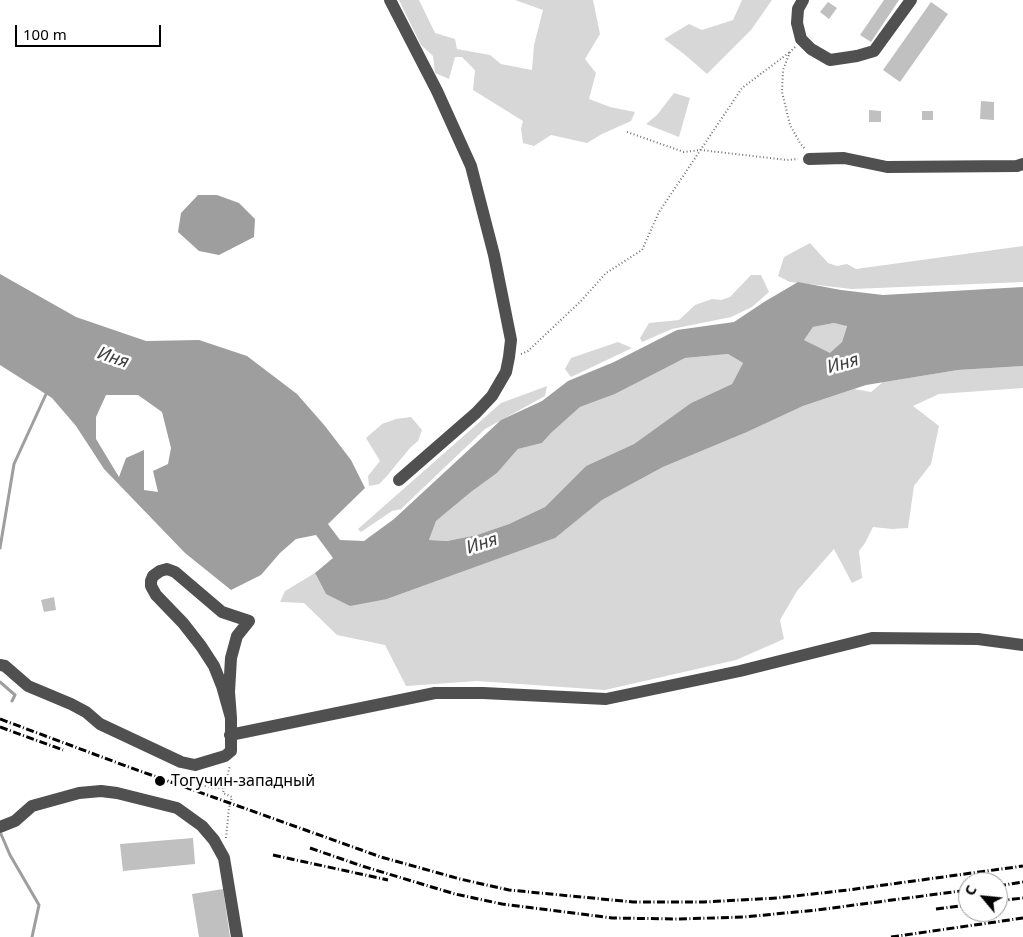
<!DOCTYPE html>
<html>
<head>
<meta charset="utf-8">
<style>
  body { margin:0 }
  #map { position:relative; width:1023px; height:937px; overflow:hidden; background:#fff; font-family:"Noto Sans",sans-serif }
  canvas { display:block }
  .north { position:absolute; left:958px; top:872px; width:50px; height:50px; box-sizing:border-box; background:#fff; border:1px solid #999; border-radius:50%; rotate:298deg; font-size:14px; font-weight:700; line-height:20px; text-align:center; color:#000 }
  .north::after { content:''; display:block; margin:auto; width:18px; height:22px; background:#000; clip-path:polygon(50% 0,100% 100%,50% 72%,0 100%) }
  .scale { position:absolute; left:15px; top:25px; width:146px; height:22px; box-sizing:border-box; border:2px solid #000; border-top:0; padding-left:6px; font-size:15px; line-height:18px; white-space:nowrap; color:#000; -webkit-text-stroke:4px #fff; paint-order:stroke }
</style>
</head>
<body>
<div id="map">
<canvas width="1023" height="937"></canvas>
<div class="north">С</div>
<div class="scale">100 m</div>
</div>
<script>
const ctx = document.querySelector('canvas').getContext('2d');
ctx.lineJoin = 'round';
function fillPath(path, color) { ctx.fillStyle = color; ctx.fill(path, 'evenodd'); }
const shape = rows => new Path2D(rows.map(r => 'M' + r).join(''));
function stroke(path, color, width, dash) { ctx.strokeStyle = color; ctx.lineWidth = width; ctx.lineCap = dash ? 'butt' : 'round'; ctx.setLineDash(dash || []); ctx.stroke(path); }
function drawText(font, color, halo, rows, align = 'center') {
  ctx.font = font + ' "Noto Sans",sans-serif'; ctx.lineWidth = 5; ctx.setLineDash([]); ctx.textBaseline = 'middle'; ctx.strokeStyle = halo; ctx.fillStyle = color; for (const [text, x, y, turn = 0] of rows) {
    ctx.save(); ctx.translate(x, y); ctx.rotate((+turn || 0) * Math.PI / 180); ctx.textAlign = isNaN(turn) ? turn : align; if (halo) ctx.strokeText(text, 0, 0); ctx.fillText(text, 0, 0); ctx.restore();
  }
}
fillPath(shape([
  [399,0,419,0,435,33,455,39,457,49,490,55,501,64,532,70,534,45,543,10,515,0,593,0,600,34,585,59,596,73,589,99,610,107,635,112,631,121,602,134,587,143,551,135,534,146,523,143,521,129,523,121,473,90,475,70,462,57,455,57,449,79,435,73,433,56,421,45],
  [742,0,772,0,751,30,707,74,684,54,664,39,689,24,702,30,733,20],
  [674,93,690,98,679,137,646,124,657,115],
  [810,243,828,263,837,266,847,264,856,269,1023,246,1023,282,852,289,790,282,778,276,784,257],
  [751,275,761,275,769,292,752,307,731,317,672,329,642,342,640,338,649,323,679,320,695,305,712,299,721,300,730,297],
  [834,323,847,325,842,342,830,354,804,340,813,327],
  [618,342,632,348,571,377,565,369,571,358],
  [728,354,743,363,732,384,691,403,634,444,586,466,545,507,509,524,477,535,447,541,429,540,436,521,471,492,497,473,518,449,542,443,551,433,580,407,615,394,685,358],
  [1023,366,1023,388,939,394,913,406,939,426,931,464,914,486,908,528,892,529,873,527,865,543,859,551,862,578,852,583,834,549,797,591,780,620,784,639,736,660,605,690,477,681,406,686,385,645,337,635,304,603,280,602,285,591,315,573,326,594,387,599,554,538,602,500,663,467,747,432,803,406,854,389,871,392,883,382,958,370],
  [547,386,545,396,485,429,401,509,392,511,361,532,358,529,501,403],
  [411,417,422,430,418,441,410,448,386,477,379,484,369,486,368,476,380,461,366,438,382,424,396,419]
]), '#d7d7d7');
fillPath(shape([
  [198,195,217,195,239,203,255,219,254,237,219,255,199,251,178,232,181,213],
  [0,274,76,317,146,341,199,340,247,356,297,394,325,426,351,460,365,488,328,524,340,540,364,541,394,519,501,420,542,401,568,381,614,362,677,330,734,322,764,302,798,282,841,290,883,295,1023,287,1023,366,958,370,866,385,803,406,747,432,663,467,602,500,555,538,387,599,350,606,326,594,315,573,333,558,316,535,296,539,280,553,261,575,231,590,185,553,104,469,76,426,52,398,0,365],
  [834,323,847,326,842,342,830,353,804,340,813,327],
  [728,354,743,363,732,384,691,403,634,444,586,466,545,507,509,524,477,535,447,541,429,540,436,521,471,492,497,473,518,449,542,443,551,433,580,407,615,394,685,358],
  [106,395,138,395,162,412,171,448,168,464,153,471,158,492,144,490,144,450,126,458,119,477,96,439,96,417]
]), '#9e9e9e');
stroke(shape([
  [0,548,14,464,47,392],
  [0,682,15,695,12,701],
  [1,834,10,855,39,905,32,937]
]), '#9e9e9e', 3);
fillPath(shape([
  [884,0,899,0,871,42,860,35],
  [828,2,837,8,829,19,820,12],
  [931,2,948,14,900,82,883,70],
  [981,101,994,102,994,120,980,119],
  [869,110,881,111,881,122,869,122],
  [922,111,933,111,933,120,922,120],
  [54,597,56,610,44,612,41,600],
  [193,838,195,864,123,871,120,844],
  [223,889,230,937,199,937,192,894]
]), '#c0c0c0');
stroke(shape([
  [795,47,790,52,783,70,782,92,790,125,800,143,805,149],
  [627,132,684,152,701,150,787,160,798,159],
  [521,354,528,351,581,301,606,273,642,250,659,212,742,88,790,52],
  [198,784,212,788,225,788],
  [226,838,229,808,232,797,223,793,230,765]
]), '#727272', 2, [1, 2.5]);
stroke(shape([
  [390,0,437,91,471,166,494,255,511,340,509,357,506,372,492,396,476,413,399,480],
  [803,0,798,9,797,23,801,39,811,49,830,60,857,56,874,51,911,0],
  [809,159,844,158,887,167,1017,166,1023,164],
  [0,665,5,666,28,686,71,704,86,712,100,724,181,762,195,765,225,756,231,751,231,718,229,692,231,658,237,636,249,621,222,612,175,572,167,569,160,571,153,576,151,581,151,586,156,595,183,623,201,646,214,666,222,686,231,718],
  [230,735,435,693,483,693,606,699,740,671,872,638,978,639,1023,645],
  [0,827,15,821,32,806,79,793,101,791,117,793,177,808,202,826,214,840,224,858,237,937]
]), '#505050', 12);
stroke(shape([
  [0,719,126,766,381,857,460,879,509,890,633,902,704,902,777,898,848,890,1023,866],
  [0,727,63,750],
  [310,848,362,866,455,894,502,904,612,918,678,919,744,917,817,910,968,890],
  [273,855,388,880],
  [998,886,1023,882],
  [998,901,1023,898],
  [936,909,968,905],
  [891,937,1023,918]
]), '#000', 3, [8, 2.5, 1, 2.5]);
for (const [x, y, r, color] of [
  [160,781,6,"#000"]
]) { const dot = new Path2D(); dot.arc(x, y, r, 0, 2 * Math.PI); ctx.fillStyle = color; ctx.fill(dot); stroke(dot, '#fff', 2); }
drawText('16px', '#000', '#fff', [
  ["Тогучин-западный",171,781]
], 'left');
drawText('italic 18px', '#3f3f3f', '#fff', [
  ["Иня",113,358,19],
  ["Иня",843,364,-16],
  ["Иня",482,544,-18]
]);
</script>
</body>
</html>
